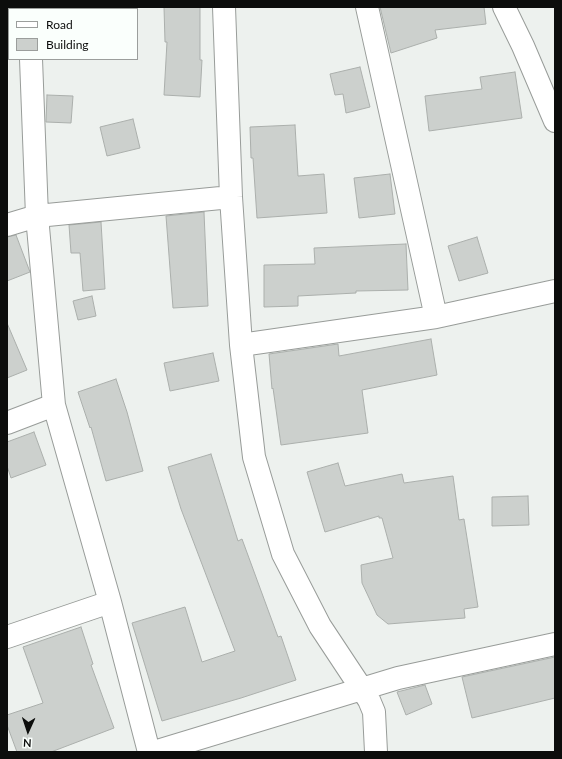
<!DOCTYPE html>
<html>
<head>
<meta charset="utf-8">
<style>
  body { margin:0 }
  #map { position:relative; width:562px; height:759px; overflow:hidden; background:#edf1ee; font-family:Lato,sans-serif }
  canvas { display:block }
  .frame { position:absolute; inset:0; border:8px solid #0c0d0c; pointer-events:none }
  .legend { position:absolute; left:8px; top:8px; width:130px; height:52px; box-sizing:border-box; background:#fafffc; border:1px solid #9b9e9c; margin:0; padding:5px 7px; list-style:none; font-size:12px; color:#0c0d0c }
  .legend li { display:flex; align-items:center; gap:8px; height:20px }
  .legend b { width:20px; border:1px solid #9b9e9c }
  .north { position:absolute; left:8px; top:711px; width:40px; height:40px; -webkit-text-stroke:3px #fafffc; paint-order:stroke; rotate:183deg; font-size:11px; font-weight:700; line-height:16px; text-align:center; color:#0c0d0c }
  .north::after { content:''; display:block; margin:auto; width:14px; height:18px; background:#0c0d0c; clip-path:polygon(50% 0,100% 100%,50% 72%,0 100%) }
</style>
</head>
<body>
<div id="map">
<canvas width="562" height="759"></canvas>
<div class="frame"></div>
<ul class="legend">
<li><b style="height:5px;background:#fff"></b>Road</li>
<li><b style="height:11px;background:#ccd0cd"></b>Building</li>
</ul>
<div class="north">N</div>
</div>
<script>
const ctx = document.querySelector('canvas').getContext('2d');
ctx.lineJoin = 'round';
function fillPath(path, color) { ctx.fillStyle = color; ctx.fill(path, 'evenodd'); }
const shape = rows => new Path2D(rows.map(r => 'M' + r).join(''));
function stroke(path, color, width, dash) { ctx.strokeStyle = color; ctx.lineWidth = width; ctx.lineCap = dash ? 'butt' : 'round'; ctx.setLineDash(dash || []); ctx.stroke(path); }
const building = shape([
  [164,7,200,7,200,60,202,60,200,97,164,95,167,42,165,42,164,7],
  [380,7,484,7,486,24,435,30,437,38,391,53,380,7],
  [360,67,370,107,346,113,343,94,335,95,330,74,360,67],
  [515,72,522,118,429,131,425,96,482,89,480,77,515,72],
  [47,95,73,96,71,123,46,122,47,95],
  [133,119,140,148,107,156,100,127,133,119],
  [295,125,298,176,324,174,327,213,257,218,253,158,251,158,250,127,295,125],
  [390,174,395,214,359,218,354,178,390,174],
  [204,212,208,306,173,308,166,216,204,212],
  [101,222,105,289,83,291,80,253,71,253,69,225,101,222],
  [16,235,30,272,7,281,7,237,16,235],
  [477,237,488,273,459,281,448,246,477,237],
  [406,244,408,290,356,291,356,293,298,296,298,306,264,307,264,265,315,264,314,248,406,244],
  [92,296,96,316,78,320,73,301,92,296],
  [7,323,27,370,7,378,7,323],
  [431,339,437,375,362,390,368,433,281,445,273,388,272,389,269,354,338,344,339,356,431,339],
  [213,353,219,381,170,391,164,363,213,353],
  [116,379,127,412,143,471,106,481,91,427,90,428,78,392,116,379],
  [34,432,46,465,11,478,7,466,7,442,34,432],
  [211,454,238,541,242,539,278,637,281,636,296,680,241,698,162,721,132,623,185,607,202,662,235,651,181,509,168,467,211,454],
  [338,463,345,486,402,474,404,483,453,476,459,520,464,519,478,607,464,609,465,618,388,624,377,615,362,583,361,565,393,558,382,518,379,518,379,516,325,532,307,472,338,463],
  [528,496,529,525,492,526,492,497,528,496],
  [81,627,93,664,91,665,114,728,51,752,17,752,7,725,7,715,43,703,23,647,81,627],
  [555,657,555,698,472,718,462,677,555,657],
  [425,685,432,704,406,715,397,692,425,685]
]);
fillPath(building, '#ccd0cd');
stroke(building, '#abafac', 1);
const minor = shape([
  [29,7,29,9],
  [224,7,231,197,241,345,254,457,283,554,320,626,369,700,374,712,376,752],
  [367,7,436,317],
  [504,7,523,46,555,121],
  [31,59,37,216,54,405,110,602,149,752],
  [7,225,37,216,231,197],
  [241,345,436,317,555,291],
  [7,423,54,405],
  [7,637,110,602],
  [154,752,398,678,555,644]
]);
stroke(minor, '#989c99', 24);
stroke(minor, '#fff', 22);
</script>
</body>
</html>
